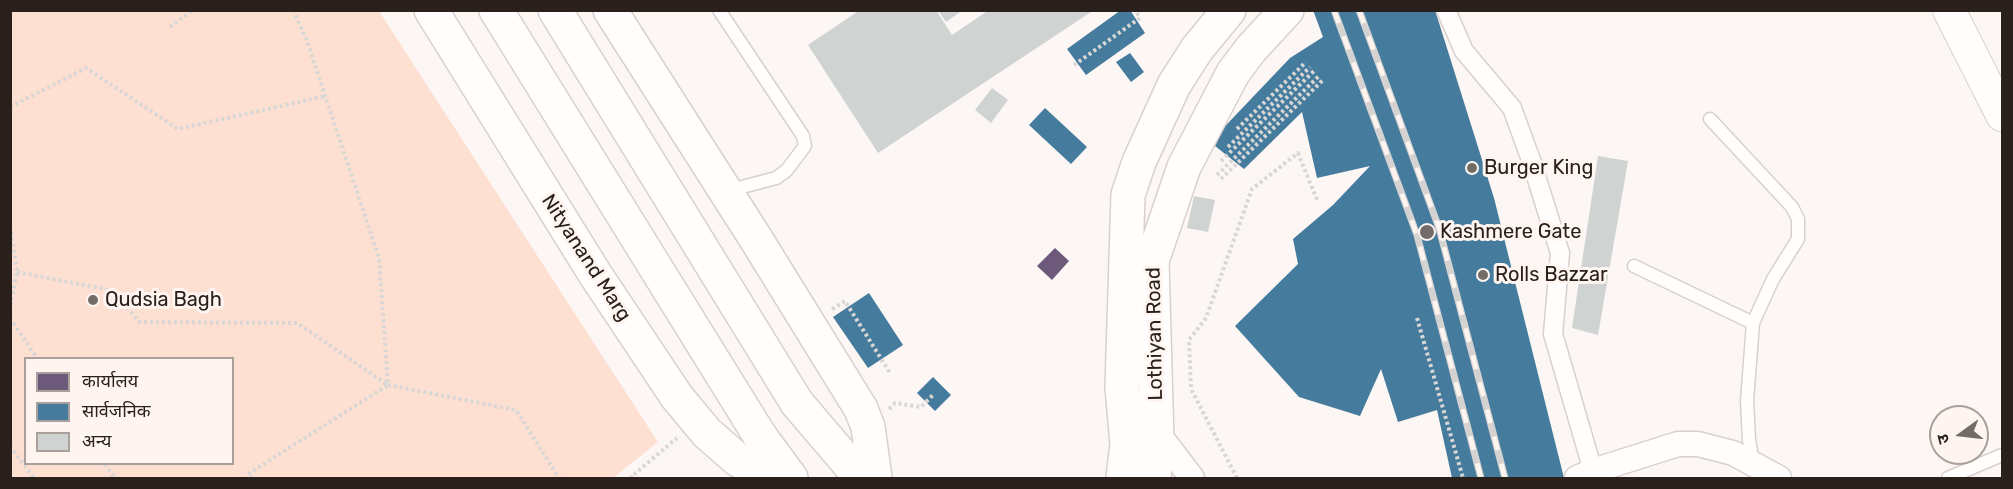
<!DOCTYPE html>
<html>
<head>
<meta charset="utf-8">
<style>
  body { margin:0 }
  #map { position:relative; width:2013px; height:489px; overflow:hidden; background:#fcf6f4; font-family:Rubik,"Noto Sans Devanagari",sans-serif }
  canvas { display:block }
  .frame { position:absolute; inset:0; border:12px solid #29201c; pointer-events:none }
  .legend { position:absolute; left:24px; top:357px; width:210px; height:108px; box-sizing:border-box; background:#fff5f0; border:2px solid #a9a09b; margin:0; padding:8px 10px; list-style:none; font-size:18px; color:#29201c }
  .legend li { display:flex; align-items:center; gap:12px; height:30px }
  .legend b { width:30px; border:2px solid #a9a09b }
  .north { position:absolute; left:1929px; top:405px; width:60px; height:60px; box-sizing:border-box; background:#fff5f0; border:2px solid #a9a09b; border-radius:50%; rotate:255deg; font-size:16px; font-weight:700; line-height:24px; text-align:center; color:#29201c }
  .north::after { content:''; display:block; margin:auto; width:21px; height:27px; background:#736b68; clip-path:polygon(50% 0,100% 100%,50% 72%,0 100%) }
</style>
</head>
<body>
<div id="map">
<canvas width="2013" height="489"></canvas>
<div class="frame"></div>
<ul class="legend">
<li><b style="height:16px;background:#6d597a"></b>कार्यालय</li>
<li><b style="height:16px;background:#457b9d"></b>सार्वजनिक</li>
<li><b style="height:16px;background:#cfd3d2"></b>अन्य</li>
</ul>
<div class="north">उ</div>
</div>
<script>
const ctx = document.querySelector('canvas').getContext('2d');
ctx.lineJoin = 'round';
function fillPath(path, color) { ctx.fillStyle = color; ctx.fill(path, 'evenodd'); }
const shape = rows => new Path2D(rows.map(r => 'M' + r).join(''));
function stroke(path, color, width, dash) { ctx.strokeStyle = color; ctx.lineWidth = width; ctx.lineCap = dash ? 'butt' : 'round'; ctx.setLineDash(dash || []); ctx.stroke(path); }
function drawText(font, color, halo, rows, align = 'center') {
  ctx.font = font + ' Rubik,sans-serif'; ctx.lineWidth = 6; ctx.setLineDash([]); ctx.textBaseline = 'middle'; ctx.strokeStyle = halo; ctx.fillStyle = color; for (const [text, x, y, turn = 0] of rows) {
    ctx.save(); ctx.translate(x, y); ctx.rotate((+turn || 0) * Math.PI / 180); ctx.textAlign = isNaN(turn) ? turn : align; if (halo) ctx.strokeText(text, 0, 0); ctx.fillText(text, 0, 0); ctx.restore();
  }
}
fillPath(shape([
  [10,11,379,11,658,442,613,478,11,478],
  [26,358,232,358,232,464,26,464]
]), '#fde0d2');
fillPath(shape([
  [1055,248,1069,261,1052,280,1037,266]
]), '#6d597a');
fillPath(shape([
  [1121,10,1130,10,1145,33,1086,75,1067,49],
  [1313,10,1435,10,1494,198,1564,478,1452,478,1437,410,1398,422,1381,369,1360,416,1299,397,1235,326,1298,264,1293,239,1333,205,1370,166,1317,178,1302,112,1244,169,1210,142,1290,58,1323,37],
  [1130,53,1144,72,1131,82,1116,62],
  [1045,108,1087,147,1071,164,1029,125],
  [869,293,903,345,868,368,833,317],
  [933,377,951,395,935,411,917,393]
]), '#457b9d');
fillPath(shape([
  [860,10,936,10,952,35,989,10,1094,10,878,153,808,45],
  [938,10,963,10,946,22],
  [992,88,1008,100,991,123,975,110],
  [1598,156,1628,161,1598,335,1572,328],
  [1194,196,1215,200,1208,232,1187,228]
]), '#cfd3d2');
const service = shape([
  [719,10,803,136,805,146,786,171,776,178,727,191],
  [1710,119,1792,207,1798,219,1798,239,1773,279,1753,323,1747,401,1749,440,1753,463],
  [1634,266,1753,323],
  [1948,478,2002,455]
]);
const pedestrian = shape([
  [1446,10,1464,51,1512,108,1531,160,1560,253,1553,334,1593,471]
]);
const minor = shape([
  [1156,431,1192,478],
  [1577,478,1593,471,1678,444,1698,444,1733,453,1779,478]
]);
const tertiary = shape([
  [1949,10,2002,115]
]);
const secondary = shape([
  [431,10,595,274,677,397,707,433,738,460,771,478],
  [610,10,756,239,861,409,868,427,875,478],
  [1123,478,1127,444,1122,387,1128,195,1139,162,1174,85,1197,49,1229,10],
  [1154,478,1157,442,1152,261,1184,167,1233,73,1251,49,1287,10]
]);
const primary = shape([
  [797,403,861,478],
  [760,436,791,478]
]);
const trunk = shape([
  [496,10,760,436],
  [555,10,797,403]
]);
stroke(service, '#d8d1cd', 15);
stroke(pedestrian, '#d8d1cd', 21);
stroke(minor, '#d8d1cd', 27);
stroke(tertiary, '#d8d1cd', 34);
stroke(secondary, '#d8d1cd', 36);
stroke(primary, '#d8d1cd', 36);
stroke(trunk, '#d8d1cd', 36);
stroke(shape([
  [293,10,306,38,379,258,388,385,516,410,559,478],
  [170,27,193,10],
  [1074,65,1140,18,1135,10],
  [10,107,86,68,178,129,326,96],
  [1237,129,1306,62],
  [1228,147,1310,67],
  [1221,161,1314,71],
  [1217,175,1319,76],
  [1221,179,1323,80],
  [10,226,17,272,10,308],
  [17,272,115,291,139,322,297,323,388,385,248,474,251,478],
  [832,309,845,301,890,373],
  [10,318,37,358],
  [1417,318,1463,478],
  [889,409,895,403,921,407,934,394],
  [10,446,34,478],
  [105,464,115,478],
  [633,478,631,477,677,438],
  [1237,478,1191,389,1189,340,1206,318,1252,189,1298,153,1318,202]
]), '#d9d7d6', 4, [3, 3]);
stroke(service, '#fffefd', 12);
stroke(pedestrian, '#fffefd', 18);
stroke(minor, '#fffefd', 24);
stroke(tertiary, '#fffefd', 32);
stroke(secondary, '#fffefd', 33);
stroke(primary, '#fffefd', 33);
stroke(trunk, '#fffefd', 33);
const rail = shape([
  [1334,10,1417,235,1481,478],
  [1359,10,1439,228,1505,478]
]);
stroke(rail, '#d5d3d2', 7);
stroke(rail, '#fff5f0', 4.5, [14]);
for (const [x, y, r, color] of [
  [1472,168,6,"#736b68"],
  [1427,232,8,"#736b68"],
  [1483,275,6,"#736b68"],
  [93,300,6,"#736b68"]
]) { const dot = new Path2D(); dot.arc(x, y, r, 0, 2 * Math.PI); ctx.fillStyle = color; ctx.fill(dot); stroke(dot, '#fff5f0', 2); }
drawText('20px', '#29201c', '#fff5f0', [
  ["Burger King",1484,168],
  ["Kashmere Gate",1440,232],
  ["Rolls Bazzar",1495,275],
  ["Qudsia Bagh",105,300]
], 'left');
drawText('20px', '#29201c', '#fff5f0', [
  ["Nityanand Marg",586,258,57],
  ["Lothiyan Road",1155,334,-91]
]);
</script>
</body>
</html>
